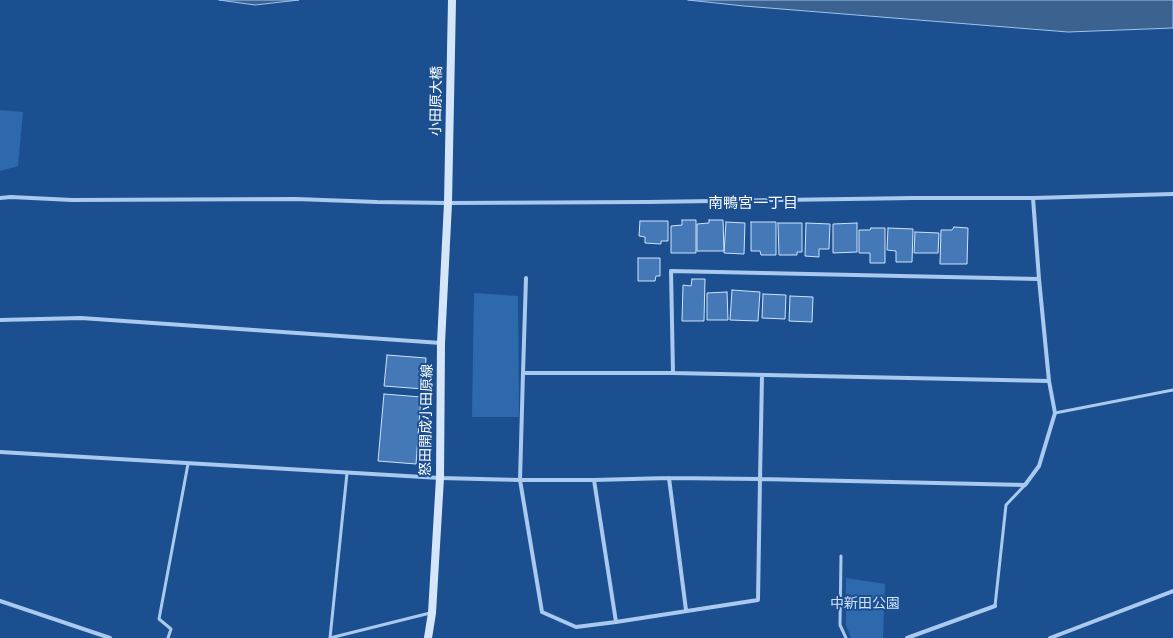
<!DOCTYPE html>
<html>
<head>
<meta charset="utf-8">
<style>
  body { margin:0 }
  canvas { display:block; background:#1b4f8f }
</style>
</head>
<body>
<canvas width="1173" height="638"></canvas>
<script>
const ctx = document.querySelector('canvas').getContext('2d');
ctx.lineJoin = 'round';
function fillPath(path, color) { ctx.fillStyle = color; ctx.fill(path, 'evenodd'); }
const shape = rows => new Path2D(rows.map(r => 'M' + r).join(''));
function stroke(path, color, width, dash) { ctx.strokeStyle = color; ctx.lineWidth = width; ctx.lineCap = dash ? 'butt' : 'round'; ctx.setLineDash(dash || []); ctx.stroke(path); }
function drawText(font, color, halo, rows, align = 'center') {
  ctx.font = font + ' "Varela Round","Noto Sans JP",sans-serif'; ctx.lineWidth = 4; ctx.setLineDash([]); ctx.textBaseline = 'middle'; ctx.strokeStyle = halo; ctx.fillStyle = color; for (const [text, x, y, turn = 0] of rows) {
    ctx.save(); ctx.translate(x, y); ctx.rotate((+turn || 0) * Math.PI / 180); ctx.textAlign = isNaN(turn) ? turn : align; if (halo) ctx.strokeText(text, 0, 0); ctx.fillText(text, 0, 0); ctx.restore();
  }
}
fillPath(shape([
  [0,110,23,112,18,166,0,171],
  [474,293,518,296,519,417,472,417],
  [846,578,885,584,883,638,851,638,846,625]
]), '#2e69ad');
const water = shape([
  [219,0,299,0,255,5,219,0],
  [688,0,1173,0,1173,28,1068,32,744,6,688,0]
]);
fillPath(water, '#3c6290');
stroke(water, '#9cc4f0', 1);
const building = shape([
  [682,220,696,220,696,253,671,253,671,226,682,225,682,220],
  [709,220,723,220,724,251,697,251,697,224,709,223,709,220],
  [640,221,668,221,668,241,661,241,661,244,645,243,645,237,639,236,640,221],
  [726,222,745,223,744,254,724,253,726,222],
  [751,222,776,222,776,255,761,255,760,251,751,251,751,222],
  [778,223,802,223,802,252,797,252,797,255,779,255,778,223],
  [806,223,830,224,829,249,819,249,819,257,805,256,806,223],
  [857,223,857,252,833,253,833,224,857,223],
  [954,227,968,228,967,264,940,264,941,230,952,230,954,227],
  [871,228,885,228,885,263,870,263,870,253,859,253,859,230,870,230,871,228],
  [888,228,913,229,912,262,896,262,896,251,887,250,888,228],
  [915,232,939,233,938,253,914,253,915,232],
  [638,258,660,258,660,276,656,276,655,281,638,281,638,258],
  [692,279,705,279,704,321,682,321,683,285,691,286,692,279],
  [732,290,760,292,758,321,730,320,732,290],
  [727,292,728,320,707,320,707,293,727,292],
  [763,294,786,295,785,319,762,318,763,294],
  [790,296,813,297,812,322,789,321,790,296],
  [387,355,426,358,424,389,384,386,387,355],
  [384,394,421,397,416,464,378,461,384,394]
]);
fillPath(building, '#4478b7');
stroke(building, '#cfe3fa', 1);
stroke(shape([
  [1055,413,1173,390],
  [841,556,840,625,846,638],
  [995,606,1006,505,1025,485],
  [168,638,171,629,159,619,188,464],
  [330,638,347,473],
  [330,638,430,613]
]), '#a9c9ee', 3);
stroke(shape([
  [0,198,11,197,72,200,296,199,377,202,448,203,647,202,914,198,1033,198,1173,194],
  [1039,279,1049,381],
  [0,320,81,318,441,343],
  [523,373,526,278],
  [673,373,671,271,1039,279,1033,198],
  [0,452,440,478,520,480,523,373,673,373,1049,381,1055,413,1039,466,1025,485,760,479,669,478,594,480,520,480,542,612,576,627,616,622,758,600,760,479,762,376],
  [669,478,686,610],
  [594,480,616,622],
  [0,601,110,638],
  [907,638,995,606],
  [1050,638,1173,591]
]), '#a9c9ee', 4);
stroke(shape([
  [428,638,432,613,440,478,441,343,448,203,452,0]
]), '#d6e6fa', 8);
drawText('14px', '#fff', '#1b4f8f', [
  ["小田原大橋",437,101,-89],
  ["怒田開成小田原線",427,420,-89]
]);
drawText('14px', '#cfe3fa', '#1b4f8f', [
  ["中新田公園",865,604]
]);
drawText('15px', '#fff', '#1b4f8f', [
  ["南鴨宮一丁目",753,204]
]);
</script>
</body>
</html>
